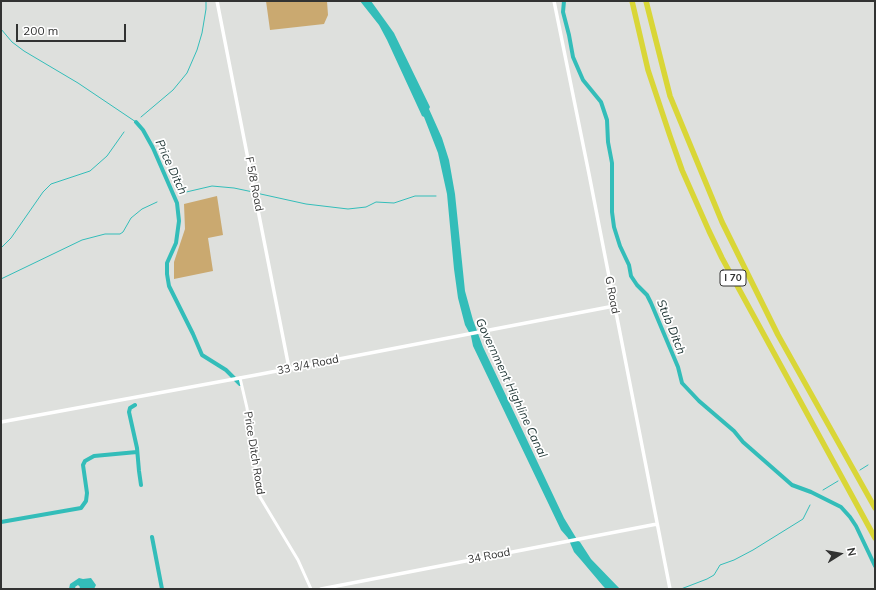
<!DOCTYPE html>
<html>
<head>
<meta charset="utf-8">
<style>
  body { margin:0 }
  #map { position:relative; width:876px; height:590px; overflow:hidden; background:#dee0dd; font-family:Mulish,sans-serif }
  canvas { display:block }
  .frame { position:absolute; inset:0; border:2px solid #323332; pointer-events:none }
  .north { position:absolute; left:820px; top:534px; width:40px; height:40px; -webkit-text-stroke:3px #fff; paint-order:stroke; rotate:79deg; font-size:11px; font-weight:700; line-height:16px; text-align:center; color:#323332 }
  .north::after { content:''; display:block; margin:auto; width:14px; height:18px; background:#323332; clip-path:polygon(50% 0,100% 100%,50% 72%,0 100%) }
  .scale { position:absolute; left:16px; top:24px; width:110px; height:18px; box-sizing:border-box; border:2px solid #323332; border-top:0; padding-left:5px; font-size:12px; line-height:14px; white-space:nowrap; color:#323332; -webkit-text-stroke:3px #fff; paint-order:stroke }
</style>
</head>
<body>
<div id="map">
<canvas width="876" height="590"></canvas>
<div class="frame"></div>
<div class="north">N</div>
<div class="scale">200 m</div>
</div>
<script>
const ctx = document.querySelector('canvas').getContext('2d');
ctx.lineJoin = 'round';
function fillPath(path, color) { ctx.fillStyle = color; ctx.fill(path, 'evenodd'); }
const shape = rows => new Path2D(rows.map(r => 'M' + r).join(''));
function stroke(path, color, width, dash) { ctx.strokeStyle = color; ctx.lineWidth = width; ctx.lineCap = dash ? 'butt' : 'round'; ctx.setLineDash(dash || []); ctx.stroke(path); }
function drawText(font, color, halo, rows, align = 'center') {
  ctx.font = font + ' Mulish,sans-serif'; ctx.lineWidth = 3.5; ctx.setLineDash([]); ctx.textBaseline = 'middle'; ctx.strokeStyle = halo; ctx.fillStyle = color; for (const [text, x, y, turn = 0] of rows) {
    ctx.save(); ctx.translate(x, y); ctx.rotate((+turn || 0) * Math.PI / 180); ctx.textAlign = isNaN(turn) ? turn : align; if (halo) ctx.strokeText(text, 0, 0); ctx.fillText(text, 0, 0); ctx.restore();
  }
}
fillPath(shape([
  [266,1,327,1,328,15,324,24,270,30],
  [217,196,223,235,208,238,213,271,174,279,174,262,185,229,184,204]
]), '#caa970');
fillPath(shape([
  [360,1,371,1,394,33,430,107,429,109,442,138,449,160,455,194,465,291,473,320,483,347,564,518,578,541,580,542,591,559,620,589,606,589,603,586,581,560,574,552,568,538,561,530,473,346,471,336,465,325,458,298,454,269,447,194,438,153,424,117,422,116,387,40,379,25],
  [79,578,83,579,91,578,96,585,94,589,79,589,80,587,78,585,75,587,76,589,69,589,70,584]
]), '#33bdb9');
stroke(shape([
  [1,29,12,42,24,51,78,83,136,122],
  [141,117,173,90,187,73,197,50,202,33,206,9,206,1],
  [182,193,212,186,234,188,253,192],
  [256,193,306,204,348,209,366,207,376,202,394,203,415,196,436,196],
  [1,248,11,238,43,192,51,184,90,171,107,156,124,132],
  [1,279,82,240,105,234,120,234,123,232,131,218,142,209,157,202],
  [860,470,868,465],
  [823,490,838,481],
  [681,589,707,579,714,575,720,565,734,560,753,550,803,519,810,505]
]), '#33bdb9', 1);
stroke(shape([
  [564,1,563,12,569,35,573,57,583,80,601,102,607,120,608,142,612,163,612,212,614,227,620,246,629,265,631,276,637,285,647,295,651,303,678,367,682,383,699,401,734,431,743,442,792,485,811,492,841,507,850,517,856,526,875,566],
  [136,122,143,130,153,148,177,203,179,221,176,243,167,263,167,274,169,286,193,334,202,355,226,370,240,384],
  [135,405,130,408,129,412,137,448,139,471,141,485],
  [1,522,81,508,86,501,87,493,83,465,85,461,94,456,137,452],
  [152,537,162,589]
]), '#33bdb9', 4);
stroke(shape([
  [240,378,247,408,260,497,298,560,311,589]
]), '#fff', 3);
stroke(shape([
  [217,1,289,368],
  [554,1,589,174,670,589],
  [1,422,256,375,614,306],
  [321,589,657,524]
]), '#fff', 3.5);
stroke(shape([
  [632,1,648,70,670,136,682,170,709,231,722,258,875,538],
  [646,1,670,96,722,222,778,335,875,508]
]), '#d9d637', 5.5);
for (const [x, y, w] of [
  [733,278,26]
]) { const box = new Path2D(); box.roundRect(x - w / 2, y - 8, w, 16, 3); ctx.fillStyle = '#fff'; ctx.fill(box); stroke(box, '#323332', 1); }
drawText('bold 10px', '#323332', null, [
  ["I 70",733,278]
]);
drawText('11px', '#323332', '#fff', [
  ["F 5/8 Road",254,184,79],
  ["G Road",612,295,79],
  ["33 3/4 Road",308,365,-11],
  ["Price Ditch Road",254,453,81],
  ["34 Road",489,556,-11]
]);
drawText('italic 12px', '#1b3231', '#fff', [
  ["Price Ditch",171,167,65],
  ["Stub Ditch",671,327,68],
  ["Government Highline Canal",511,388,65]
]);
</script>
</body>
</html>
